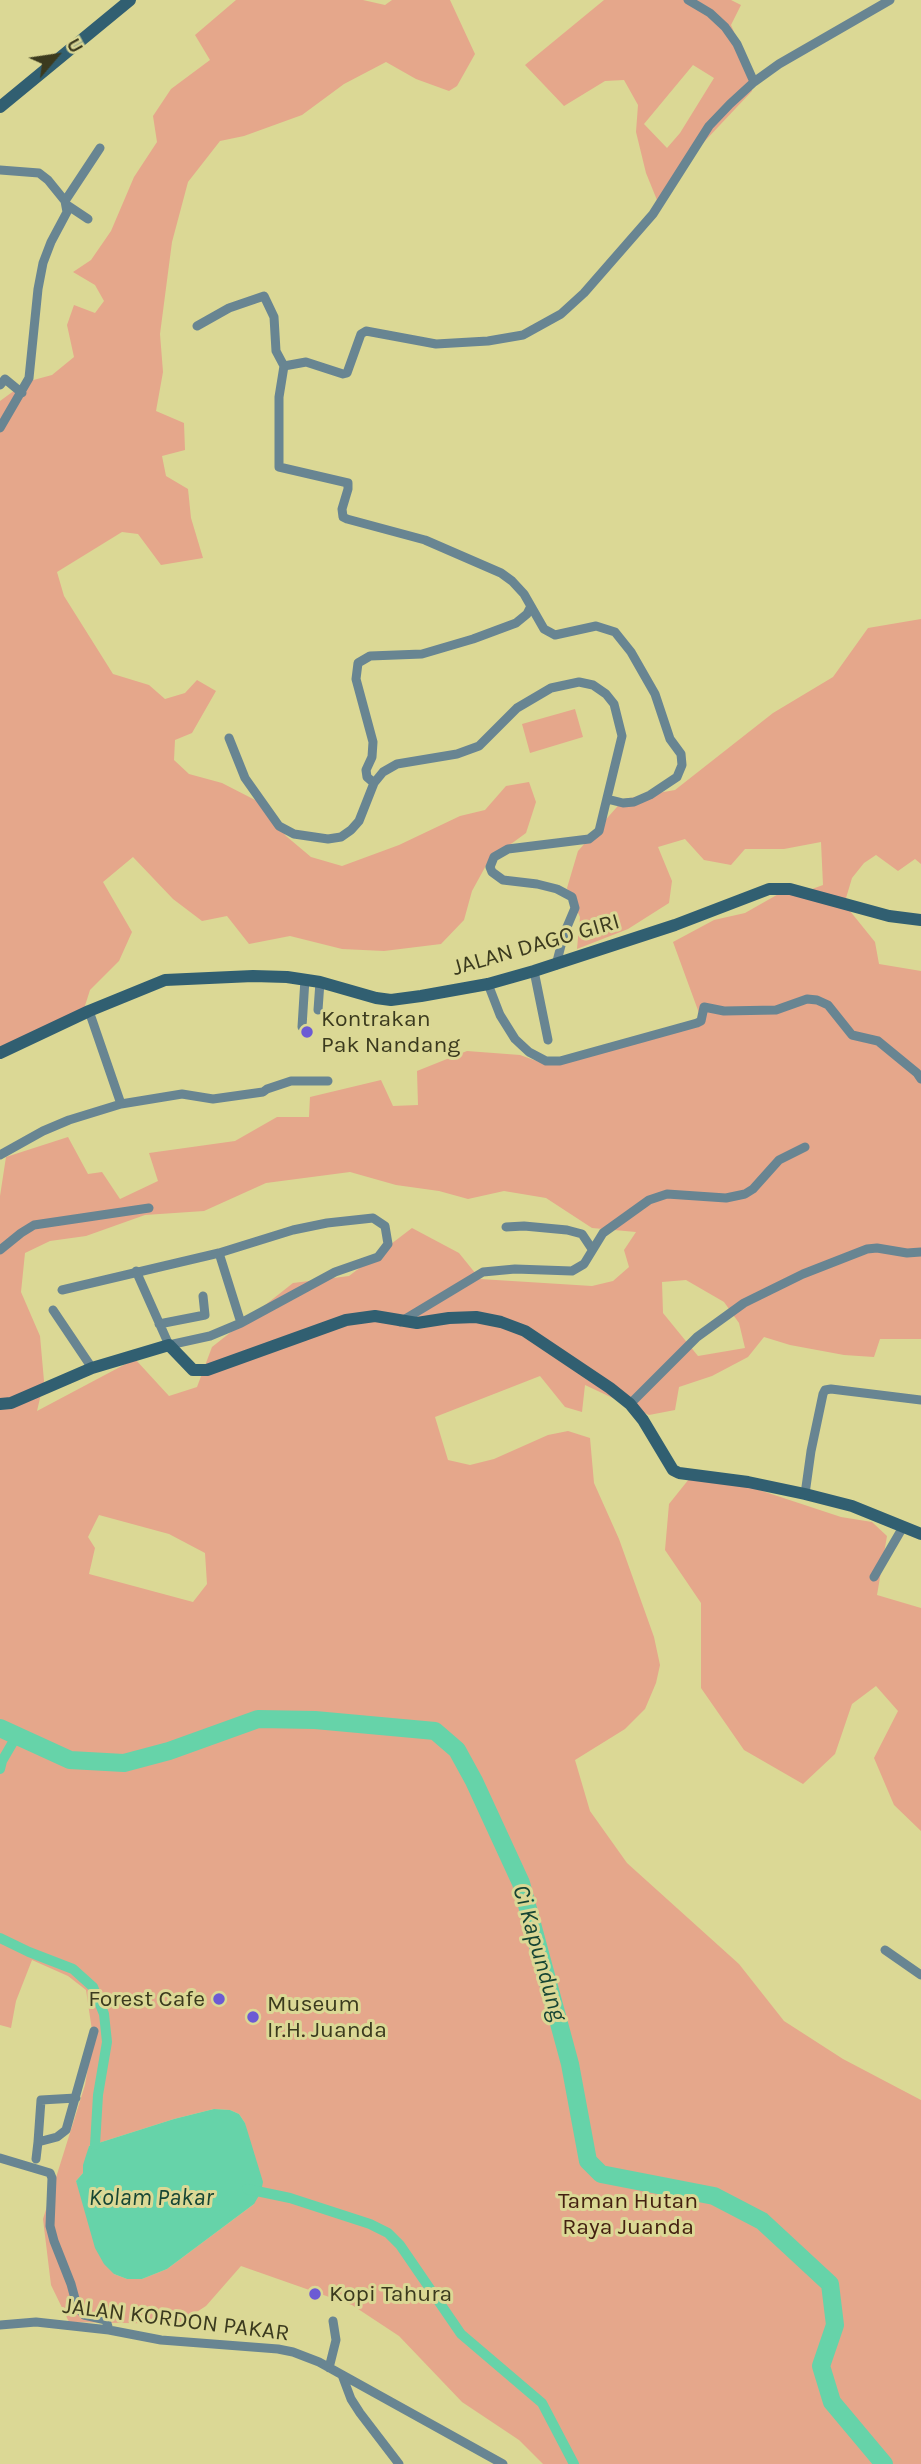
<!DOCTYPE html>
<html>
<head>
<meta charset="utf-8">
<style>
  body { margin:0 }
  #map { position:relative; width:921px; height:2464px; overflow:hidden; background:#dbd895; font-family:Karla,sans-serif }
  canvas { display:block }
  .north { position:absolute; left:21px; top:21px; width:70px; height:70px; -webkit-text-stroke:5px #dbd895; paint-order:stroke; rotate:61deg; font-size:19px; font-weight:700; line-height:28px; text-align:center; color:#3b3a1e }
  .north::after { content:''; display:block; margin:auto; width:24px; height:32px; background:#3b3a1e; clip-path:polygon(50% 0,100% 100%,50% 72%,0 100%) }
</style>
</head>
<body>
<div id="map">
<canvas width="921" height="2464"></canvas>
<div class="north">U</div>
</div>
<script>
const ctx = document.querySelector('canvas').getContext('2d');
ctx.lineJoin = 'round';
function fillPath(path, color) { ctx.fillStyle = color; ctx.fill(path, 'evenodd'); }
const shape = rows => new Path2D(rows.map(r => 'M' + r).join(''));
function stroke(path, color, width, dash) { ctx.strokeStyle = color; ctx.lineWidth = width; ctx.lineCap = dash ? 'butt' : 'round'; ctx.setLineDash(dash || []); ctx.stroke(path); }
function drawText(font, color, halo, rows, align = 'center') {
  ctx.font = font + ' Karla,sans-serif'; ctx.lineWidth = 6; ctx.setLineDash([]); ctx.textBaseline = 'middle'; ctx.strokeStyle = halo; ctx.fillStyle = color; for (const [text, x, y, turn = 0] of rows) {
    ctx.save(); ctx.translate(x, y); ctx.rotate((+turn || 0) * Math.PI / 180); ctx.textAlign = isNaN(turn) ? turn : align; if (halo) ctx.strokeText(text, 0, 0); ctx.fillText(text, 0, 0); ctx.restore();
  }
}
fillPath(shape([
  [236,0,363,0,385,5,392,0,450,0,475,54,457,86,449,91,416,79,386,62,344,84,302,115,244,136,220,141,188,182,172,242,160,334,163,372,156,411,184,423,185,450,162,456,166,476,188,489,191,518,203,558,161,565,138,534,122,532,57,572,64,596,113,674,149,685,165,699,185,693,197,680,216,691,192,733,175,740,174,760,189,774,222,783,259,802,286,836,311,857,342,866,399,845,460,816,485,810,506,786,529,782,536,802,526,833,489,860,472,891,464,920,441,944,384,951,342,949,290,936,249,944,227,916,202,921,173,899,133,857,103,882,132,932,119,961,90,990,83,1012,0,1052,0,401,26,382,52,375,74,357,67,325,74,305,95,313,104,301,95,285,73,272,91,260,111,231,134,177,157,142,153,116,171,89,210,60,195,35],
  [604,0,731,0,741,5,731,25,752,74,752,91,687,160,659,205,646,173,636,132,638,105,624,80,605,81,564,106,525,65],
  [693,65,714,78,680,133,667,148,644,124],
  [921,619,921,864,915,859,898,871,876,855,864,863,852,878,846,898,850,911,875,942,879,964,921,971,921,1339,880,1339,874,1357,844,1355,790,1345,764,1337,748,1357,712,1376,679,1387,675,1410,649,1415,585,1385,582,1412,565,1407,540,1376,435,1417,448,1460,470,1465,494,1459,548,1435,568,1431,590,1438,594,1483,619,1539,654,1637,660,1665,656,1683,645,1709,625,1729,575,1760,590,1811,627,1863,739,1964,784,2021,843,2059,921,2100,921,2464,543,2464,519,2440,462,2402,399,2336,352,2305,241,2266,206,2306,178,2324,69,2322,51,2285,43,2219,85,2085,93,2037,86,1990,68,1976,32,1960,16,2001,11,2028,0,2025,0,1196,6,1157,68,1137,88,1174,102,1172,120,1199,158,1181,149,1153,235,1141,277,1117,309,1117,310,1097,381,1080,393,1106,418,1105,417,1071,467,1051,520,1055,545,1064,703,1024,673,942,714,920,745,913,782,892,804,892,823,885,821,842,784,849,745,849,731,865,704,860,685,839,658,847,672,881,669,903,628,929,577,949,580,917,567,888,578,851,624,799,675,790,773,713,833,677,868,628],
  [350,1172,396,1185,439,1191,468,1199,504,1191,546,1198,592,1228,636,1232,624,1250,629,1267,613,1281,592,1286,480,1279,459,1253,412,1228,349,1276,293,1283,212,1347,197,1387,169,1396,135,1359,37,1411,44,1381,40,1336,21,1292,25,1253,50,1241,86,1236,145,1215,204,1211,266,1183],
  [686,1280,724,1302,739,1323,745,1348,698,1356,663,1313,662,1282],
  [99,1515,169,1534,205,1553,207,1584,193,1602,89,1574,95,1548,88,1537],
  [214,2109,230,2110,239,2114,245,2123,254,2204,167,2269,142,2279,127,2279,114,2274,76,2181,83,2173,89,2146,174,2119],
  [575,709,583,737,530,753,522,724],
  [689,1479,738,1483,841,1517,872,1522,887,1536,877,1595,921,1608,921,1831,894,1805,874,1758,898,1711,876,1686,852,1704,835,1754,803,1784,744,1750,701,1688,701,1603,665,1550,669,1504]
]), '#e5a78b');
fillPath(shape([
  [214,2109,230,2110,239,2114,245,2123,263,2182,261,2192,254,2204,167,2269,142,2279,127,2279,114,2274,104,2264,95,2248,76,2181,83,2173,83,2165,89,2146,174,2119]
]), '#66d3a9');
stroke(shape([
  [0,1769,2,1761,16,1737],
  [0,1938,29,1952,73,1969,93,1987,104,2014,107,2042,98,2095,95,2145],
  [247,2189,290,2198,370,2224,388,2233,400,2245,461,2334,542,2403,574,2464]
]), '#66d3a9', 10);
stroke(shape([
  [0,1728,70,1760,124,1763,169,1751,258,1719,315,1720,435,1731,457,1750,474,1781,521,1883,570,2064,588,2161,601,2174,714,2196,762,2221,830,2284,835,2325,821,2366,832,2402,884,2464]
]), '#66d3a9', 18);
stroke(shape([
  [688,0,710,13,725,27,737,44,754,82],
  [0,170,39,173,48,180,65,201,67,212,51,242,43,263,38,289,29,378,0,428],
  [65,201,100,148],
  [67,205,88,219],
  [197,326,229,308,264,296,274,317,276,351,284,366],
  [0,385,5,379,22,393],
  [229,738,245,778,279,826,294,834,328,839,341,837,351,830,359,821,374,783,383,772,397,764,457,754,479,746,517,708,551,688,579,682,593,685,606,694,614,704,622,736,599,831,589,839,508,849,494,857,490,867,492,872,503,880,537,884,557,889,572,897,575,908,564,934,556,965],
  [374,783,367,777,366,770,372,757,373,742,356,679,358,663,370,656,422,654,473,639,516,623,527,614,530,608],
  [607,799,623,803,634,802,650,795,677,777,682,765,681,754,670,739,655,694,631,652,615,632,596,626,555,635,544,629,524,594,512,581,501,573,425,540,347,519,343,517,342,509,348,489,348,483,279,467,279,397,284,366,306,362,343,374,347,373,361,334,366,331,436,344,488,341,523,335,561,314,584,293,653,214,709,126,730,104,754,82,779,64,890,0],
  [534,971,548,1040],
  [488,984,500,1015,515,1039,529,1052,546,1061,560,1061,697,1023,701,1021,704,1007,724,1011,776,1010,807,999,817,1000,828,1005,852,1035,878,1041,917,1073,921,1079],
  [318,1010,320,982],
  [89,1011,121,1104],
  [302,1027,305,979],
  [0,1155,43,1131,69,1120,121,1104,182,1094,213,1099,263,1092,267,1089,291,1081,328,1081],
  [506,1227,524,1226,567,1230,582,1234,592,1249],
  [0,1250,21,1233,34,1225,149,1208],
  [136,1271,169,1345,210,1336,241,1323,219,1253],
  [62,1290,219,1253,293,1230,327,1223,373,1218,385,1226,388,1244,378,1257,335,1272,241,1323],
  [53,1310,92,1368],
  [400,1322,483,1272,515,1269,572,1271,584,1264,603,1233,649,1200,667,1194,726,1198,745,1194,753,1189,779,1160,805,1147],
  [159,1324,205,1315,203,1296],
  [630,1404,697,1337,744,1303,803,1274,867,1249,877,1248,907,1253,921,1252],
  [805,1494,811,1451,823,1394,825,1390,831,1389,921,1400],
  [874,1577,903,1527],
  [885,1950,921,1975],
  [38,2142,41,2100,76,2098],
  [0,2158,50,2173,52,2178,50,2226,54,2241,71,2284,77,2306,84,2315,106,2320,109,2330],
  [36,2159,38,2142,57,2137,66,2130,94,2031],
  [0,2325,36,2322,109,2330,161,2340,278,2349,293,2352,319,2362,503,2464],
  [329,2368,336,2340,333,2321],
  [342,2375,351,2399,360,2413,399,2464]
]), '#688592', 9);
stroke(shape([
  [0,107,130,0],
  [0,1053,89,1011,165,980,253,976,287,977,320,982,376,998,391,1000,421,996,488,984,534,971,675,925,769,889,790,889,889,916,921,920],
  [0,1404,11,1403,92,1368,169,1345,193,1370,207,1370,346,1320,375,1316,417,1323,449,1318,476,1317,501,1322,525,1331,610,1388,630,1404,643,1420,673,1470,679,1473,748,1482,805,1494,852,1506,921,1534]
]), '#315f71', 12);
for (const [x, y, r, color] of [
  [307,1032,7,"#6c5ad4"],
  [219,1999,7,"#6c5ad4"],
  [253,2017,7,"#6c5ad4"],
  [315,2294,7,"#6c5ad4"]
]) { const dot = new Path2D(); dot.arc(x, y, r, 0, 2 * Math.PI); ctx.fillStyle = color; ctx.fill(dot); stroke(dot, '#dbd895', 2.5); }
drawText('23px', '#3b3a1e', '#dbd895', [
  ["JALAN DAGO GIRI",536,945,-16],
  ["JALAN KORDON PAKAR",176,2320,7]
]);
drawText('23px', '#3b3a1e', '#dbd895', [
  ["Kontrakan",321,1019],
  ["Pak Nandang",321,1045],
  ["Forest Cafe",205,1999,"right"],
  ["Museum",267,2004],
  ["Ir.H. Juanda",267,2030],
  ["Kopi Tahura",329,2294]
], 'left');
drawText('23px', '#442111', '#dbd895', [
  ["Taman Hutan",628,2201],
  ["Raya Juanda",628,2227]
]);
drawText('italic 24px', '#164534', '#dbd895', [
  ["Ci Kapundung",539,1953,74],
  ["Kolam Pakar",151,2198]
]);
</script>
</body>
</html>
